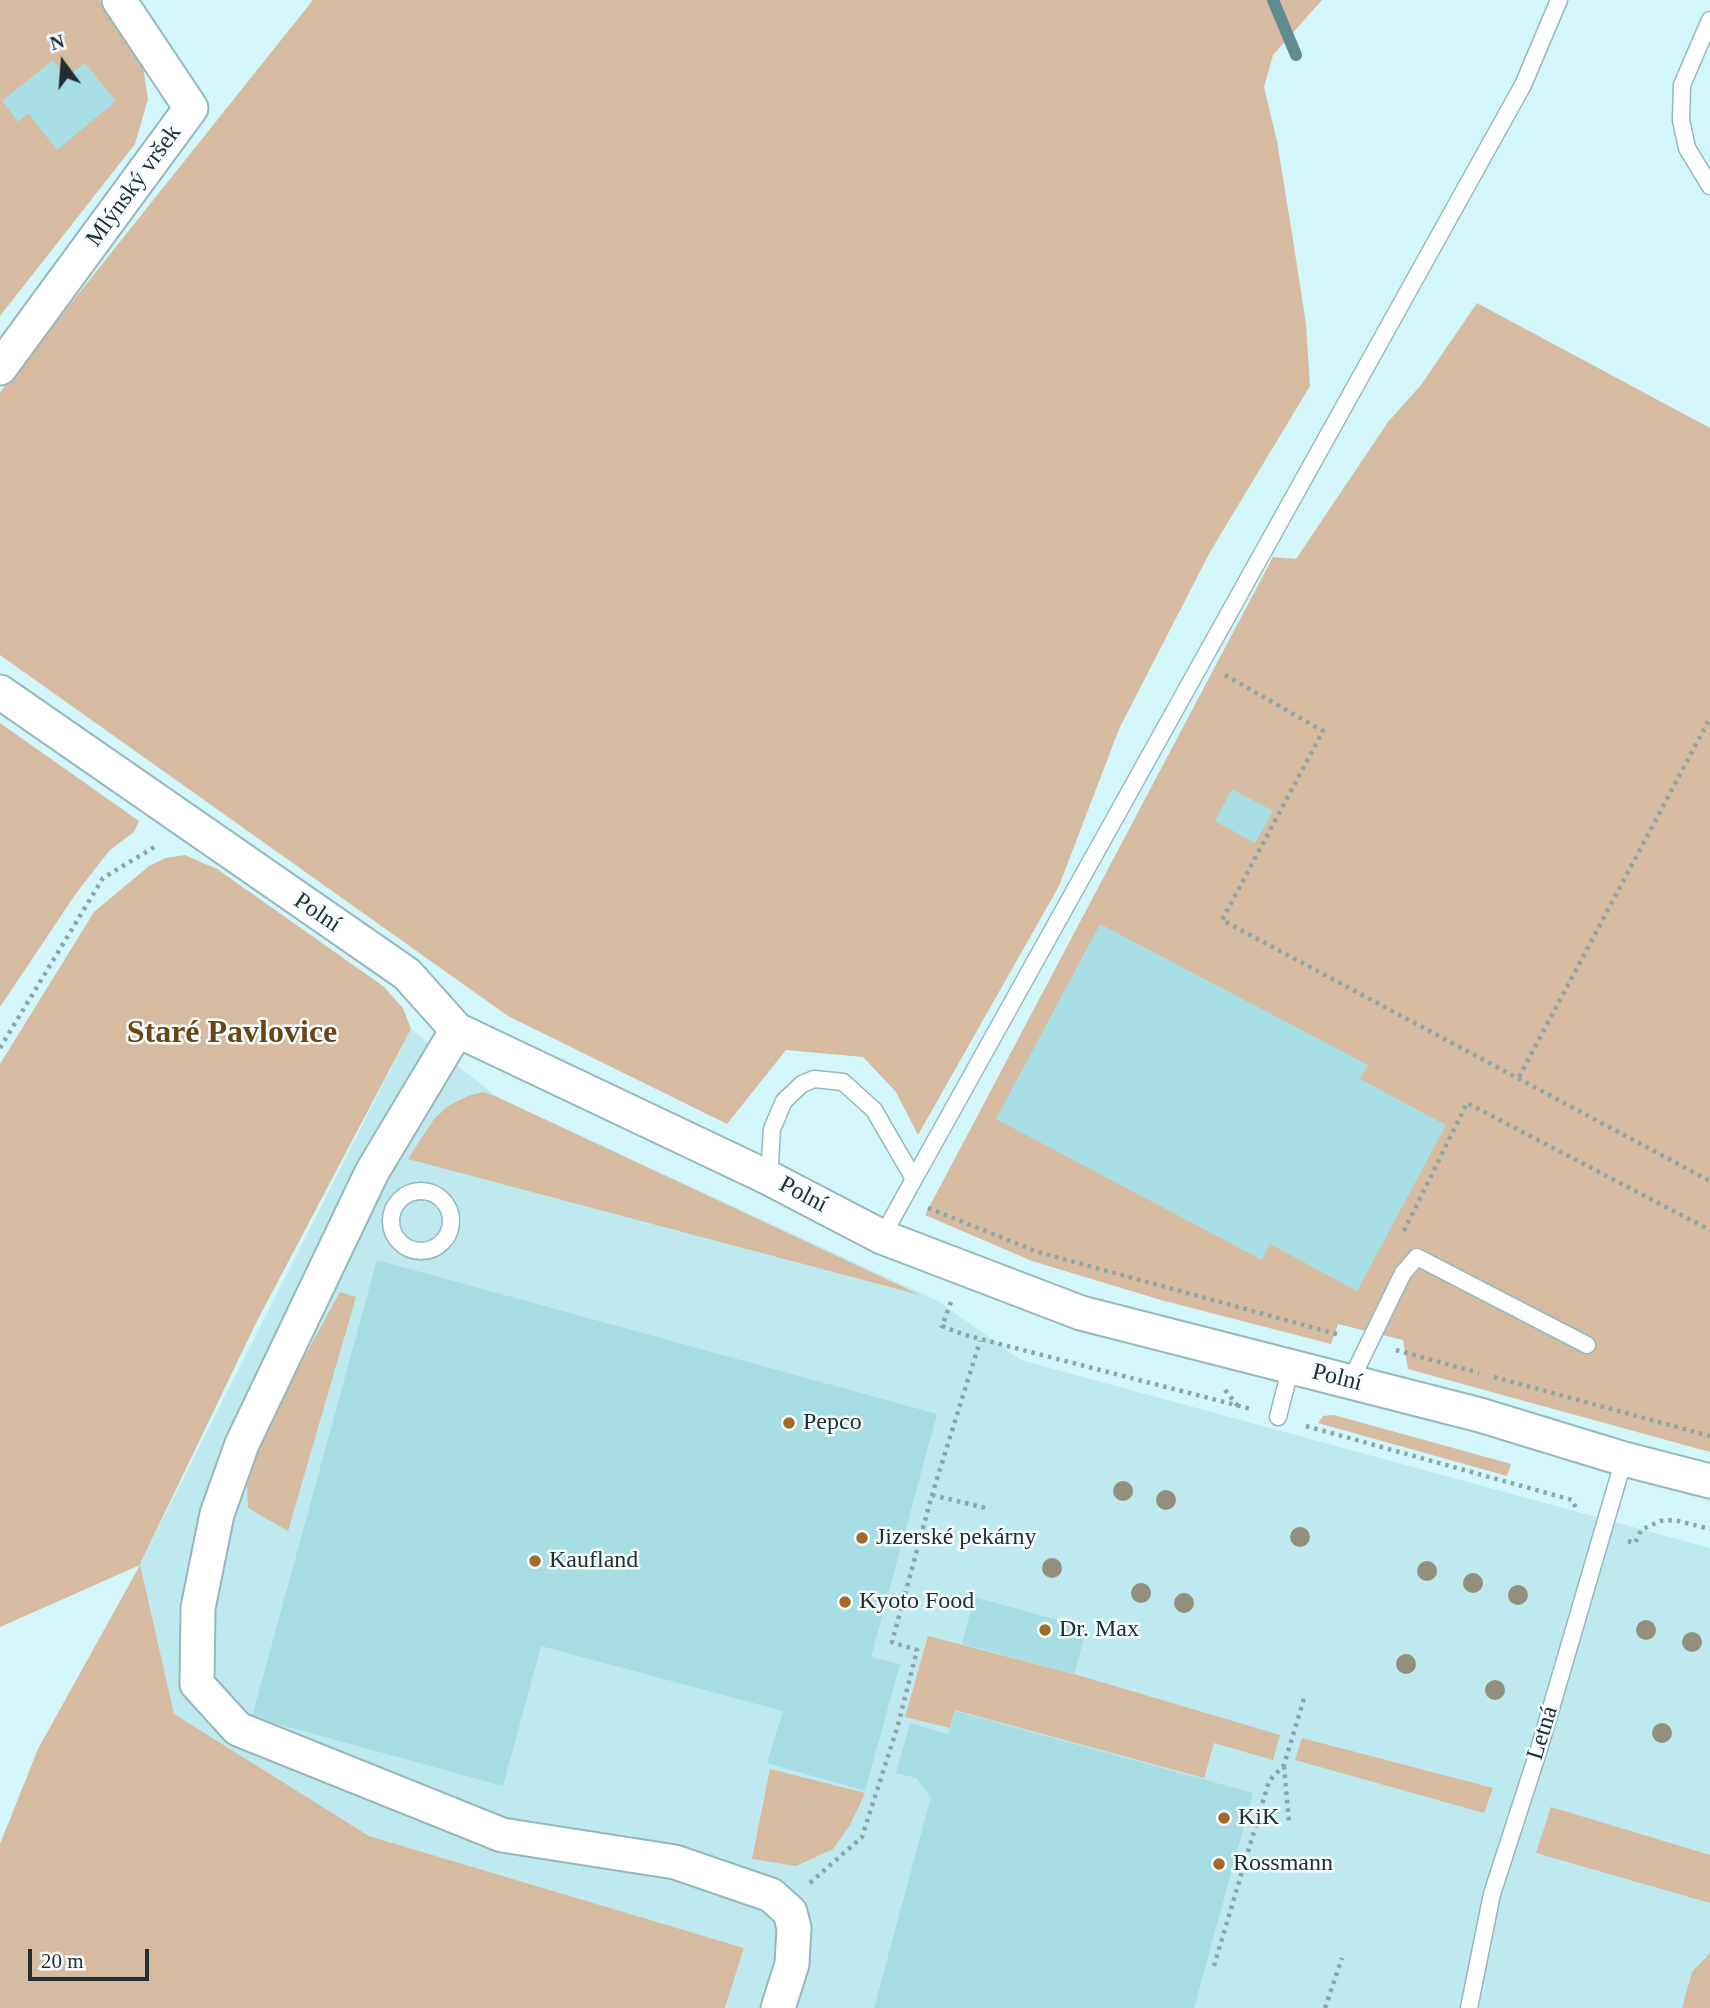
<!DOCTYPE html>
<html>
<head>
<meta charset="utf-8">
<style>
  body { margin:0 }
  #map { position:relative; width:1710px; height:2008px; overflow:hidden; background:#d3f6fa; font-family:"Times New Roman",serif }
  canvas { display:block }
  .north { position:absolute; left:28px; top:28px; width:70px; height:70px; -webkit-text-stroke:5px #f6fdfe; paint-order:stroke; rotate:344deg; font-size:19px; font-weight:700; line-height:28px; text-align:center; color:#222f31 }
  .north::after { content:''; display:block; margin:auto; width:24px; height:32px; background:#222f31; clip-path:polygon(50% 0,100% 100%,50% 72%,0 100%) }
  .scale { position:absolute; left:28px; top:1949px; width:121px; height:32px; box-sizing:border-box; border:4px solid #222f31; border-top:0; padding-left:9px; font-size:21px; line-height:24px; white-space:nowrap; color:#222f31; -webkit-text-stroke:5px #f6fdfe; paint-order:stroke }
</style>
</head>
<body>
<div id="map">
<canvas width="1710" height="2008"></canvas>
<div class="north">N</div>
<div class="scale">20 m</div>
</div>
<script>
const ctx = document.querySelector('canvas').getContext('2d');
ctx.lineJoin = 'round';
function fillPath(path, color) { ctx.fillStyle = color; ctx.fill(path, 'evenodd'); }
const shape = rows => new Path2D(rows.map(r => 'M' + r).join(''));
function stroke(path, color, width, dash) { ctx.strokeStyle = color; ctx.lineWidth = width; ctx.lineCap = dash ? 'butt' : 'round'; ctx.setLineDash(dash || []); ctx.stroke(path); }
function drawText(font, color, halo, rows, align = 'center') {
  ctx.font = font + ' "Times New Roman",serif'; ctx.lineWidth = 5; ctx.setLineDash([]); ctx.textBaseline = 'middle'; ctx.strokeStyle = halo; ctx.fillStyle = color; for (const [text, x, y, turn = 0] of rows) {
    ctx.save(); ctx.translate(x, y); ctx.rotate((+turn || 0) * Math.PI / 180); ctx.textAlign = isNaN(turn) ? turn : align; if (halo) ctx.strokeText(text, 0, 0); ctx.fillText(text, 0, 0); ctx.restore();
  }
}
fillPath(shape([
  [411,1029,497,1097,938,1301,1021,1360,1710,1548,1710,2008,725,2008,744,1948,369,1836,174,1715,140,1564]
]), '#bee9ee');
fillPath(shape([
  [0,0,99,0,128,37,143,67,148,99,135,144,0,316],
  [313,0,1322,0,1273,55,1264,87,1277,141,1293,240,1306,324,1310,386,1210,552,1119,729,1059,886,918,1135,896,1092,863,1057,786,1050,727,1124,508,1016,0,655,0,392],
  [1477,303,1710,428,1710,1452,1408,1369,1403,1340,1338,1324,1331,1344,1161,1300,1032,1261,925,1215,1273,557,1296,559,1388,422,1421,385],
  [0,723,139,821,134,832,110,850,77,892,0,1007],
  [185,855,217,869,383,986,403,1008,411,1029,257,1321,140,1564,174,1714,369,1836,744,1948,725,2008,0,2008,0,1844,38,1749,140,1565,0,1627,0,1064,94,912,149,866,166,858],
  [483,1092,497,1097,920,1295,408,1159,434,1119,448,1106,470,1095],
  [340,1292,356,1297,288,1531,248,1508,246,1463],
  [1334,1415,1511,1464,1507,1476,1318,1423,1323,1416],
  [928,1636,1074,1674,1280,1735,1273,1760,1214,1743,1204,1778,955,1710,950,1728,905,1717],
  [1302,1738,1493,1788,1484,1813,1295,1760],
  [770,1769,865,1793,850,1825,833,1849,796,1866,752,1859],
  [1551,1807,1710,1855,1710,1903,1536,1853],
  [1710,1953,1710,2008,1682,2008,1692,1972]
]), '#d6bba1');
stroke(shape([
  [1273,0,1296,55]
]), '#608b90', 12);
fillPath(shape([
  [53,60,67,77,85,63,116,101,57,150,28,113,18,122,2,101],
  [1232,789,1273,811,1255,843,1215,821],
  [1100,924,1368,1065,1360,1079,1446,1125,1357,1291,1270,1244,1262,1260,996,1119],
  [377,1260,937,1414,871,1657,900,1664,865,1791,767,1763,783,1711,541,1646,503,1786,252,1717],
  [974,1597,1087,1628,1074,1674,962,1644],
  [955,1711,1253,1793,1194,2008,874,2008,931,1797,916,1778,896,1773,910,1723,948,1734]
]), '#a6dee4');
const service = shape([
  [1710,20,1682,85,1681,120,1687,148,1710,186],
  [769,1178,772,1129,784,1101,802,1084,814,1079,843,1082,874,1110,914,1179,882,1237],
  [914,1179,1523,85,1559,0],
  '391 1221a30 30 0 1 1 60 0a30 30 0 1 1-60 0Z',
  [1350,1382,1403,1273,1417,1257,1587,1345],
  [1278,1417,1291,1366],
  [1469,2008,1492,1894,1539,1749,1624,1459]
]);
const minor = shape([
  [0,368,191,108,119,0],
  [0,692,407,974,457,1030,769,1178,882,1237,1081,1313,1480,1415,1624,1459,1710,1481],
  [457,1030,372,1172,242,1444,217,1514,198,1608,197,1684,238,1729,502,1835,675,1862,771,1895,790,1912,794,1928,792,1964,778,2008]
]);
stroke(service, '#96b8bc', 19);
stroke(minor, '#96b8bc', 37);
stroke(shape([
  [1225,675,1323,731,1222,920,1710,1181],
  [0,1048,103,878,156,846],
  [1519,1077,1710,718],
  [928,1208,1038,1252,1340,1335],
  [1404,1231,1467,1103,1710,1230],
  [951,1302,942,1326,965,1335,1251,1409],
  [1396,1350,1479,1373],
  [1494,1377,1710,1436],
  [1225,1390,1238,1406],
  [1306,1426,1572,1500,1577,1510],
  [932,1495,990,1509],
  [1628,1541,1635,1543,1641,1530,1660,1521,1674,1520,1710,1529],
  [1284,1766,1289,1823],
  [810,1883,862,1837,898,1725,917,1650,892,1642,932,1495,980,1341],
  [1214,1966,1269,1781,1284,1765,1305,1695],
  [1325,2008,1342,1958]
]), '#8ba5a8', 4.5, [3.5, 5]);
stroke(service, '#fff', 16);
stroke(minor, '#fff', 33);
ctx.fillStyle = '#928f7c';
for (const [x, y] of [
  [1123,1491],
  [1166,1500],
  [1300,1537],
  [1052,1568],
  [1427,1571],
  [1473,1583],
  [1141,1593],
  [1518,1595],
  [1184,1603],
  [1646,1630],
  [1692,1642],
  [1406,1664],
  [1495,1690],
  [1662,1733]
]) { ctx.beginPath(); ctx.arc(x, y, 10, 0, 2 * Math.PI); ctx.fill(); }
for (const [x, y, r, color] of [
  [789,1423,7,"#a36a28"],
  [862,1538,7,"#a36a28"],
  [535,1561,7,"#a36a28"],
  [845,1602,7,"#a36a28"],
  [1045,1630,7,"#a36a28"],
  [1224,1818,7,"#a36a28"],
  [1219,1864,7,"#a36a28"]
]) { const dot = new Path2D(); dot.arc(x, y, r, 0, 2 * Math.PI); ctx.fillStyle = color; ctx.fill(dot); stroke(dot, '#f6fdfe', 2.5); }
drawText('24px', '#222f31', '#f6fdfe', [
  ["Mlýnský vršek",134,186,-54],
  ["Polní",317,913,34],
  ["Polní",803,1195,28],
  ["Polní",1337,1378,14],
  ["Letná",1543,1733,-73]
]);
drawText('24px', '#222f31', '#f6fdfe', [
  ["Pepco",803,1423],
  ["Jizerské pekárny",876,1538],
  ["Kaufland",549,1561],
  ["Kyoto Food",859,1602],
  ["Dr. Max",1059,1630],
  ["KiK",1238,1818],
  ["Rossmann",1233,1864]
], 'left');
drawText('bold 32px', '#6b4416', '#f6fdfe', [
  ["Staré Pavlovice",232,1034]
]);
</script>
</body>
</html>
